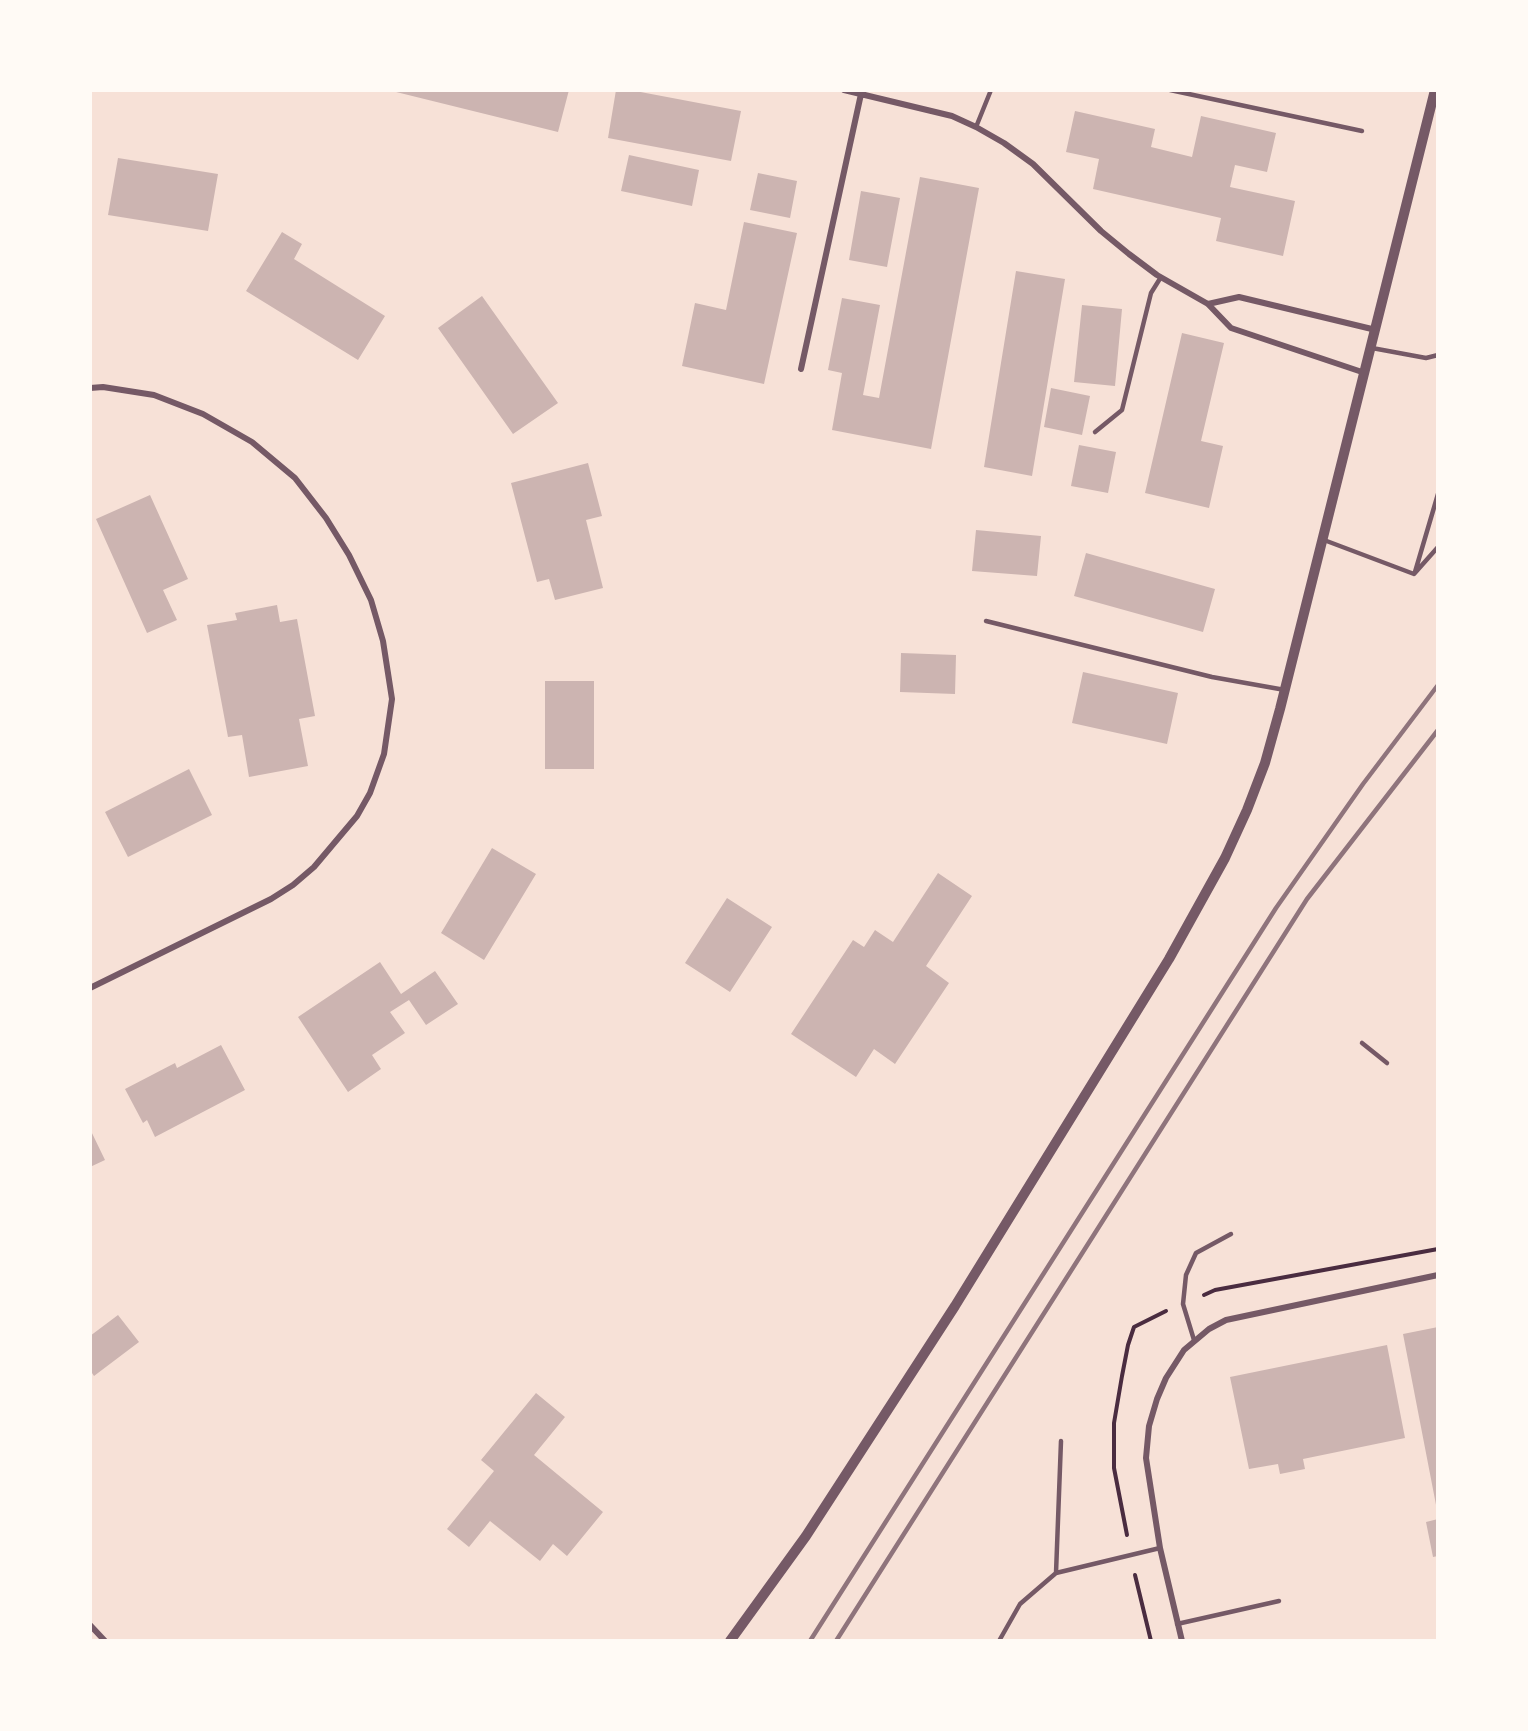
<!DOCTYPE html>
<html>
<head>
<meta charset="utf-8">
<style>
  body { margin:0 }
  #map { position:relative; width:1528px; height:1731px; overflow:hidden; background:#f7e1d7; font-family:Ubuntu,sans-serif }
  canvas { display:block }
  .frame { position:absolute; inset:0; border:92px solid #fffaf5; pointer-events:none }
</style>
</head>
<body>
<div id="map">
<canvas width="1528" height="1731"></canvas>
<div class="frame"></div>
</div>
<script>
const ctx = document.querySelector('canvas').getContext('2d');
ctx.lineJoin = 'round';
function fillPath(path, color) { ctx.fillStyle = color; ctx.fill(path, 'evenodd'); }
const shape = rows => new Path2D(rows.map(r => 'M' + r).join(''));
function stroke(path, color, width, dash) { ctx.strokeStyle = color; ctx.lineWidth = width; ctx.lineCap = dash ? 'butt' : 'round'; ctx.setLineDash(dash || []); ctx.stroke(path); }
fillPath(shape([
  [388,90,569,90,558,132],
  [616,90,630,90,741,111,731,161,608,138],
  [1075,111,1155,129,1151,147,1192,157,1201,116,1276,133,1267,172,1235,165,1230,187,1295,201,1283,256,1216,241,1221,218,1093,189,1099,159,1066,152],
  [629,155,699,170,692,206,621,191],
  [118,158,218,174,208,231,108,215],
  [758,173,797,181,790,218,750,210],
  [920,177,979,188,931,449,832,430,842,373,828,370,842,298,880,305,863,395,879,398],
  [861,191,900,198,887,267,849,260],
  [744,222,797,233,764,384,682,366,695,303,726,310],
  [282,232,302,244,294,259,385,316,358,360,246,291],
  [1016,271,1065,279,1032,476,984,467],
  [482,296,558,403,513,434,438,328],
  [1082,305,1122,309,1115,386,1074,382],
  [1182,333,1224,343,1201,441,1223,446,1209,508,1145,493],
  [1051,388,1090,396,1082,435,1044,427],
  [1079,445,1116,452,1108,493,1071,486],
  [588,463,602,516,586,520,603,588,555,600,549,579,537,582,511,483],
  [150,495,188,579,163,590,177,620,147,633,96,519],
  [976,530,1041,536,1037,576,972,571],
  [1086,553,1215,589,1203,632,1074,596],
  [277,605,280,622,297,619,315,716,299,719,308,766,249,777,242,735,228,737,207,625,237,620,235,613],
  [901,653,956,655,955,694,900,692],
  [1083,672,1178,693,1167,744,1072,723],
  [545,681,594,681,594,769,545,769],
  [189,769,212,815,128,857,105,812],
  [492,848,536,874,484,960,441,933],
  [938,873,972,896,926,966,949,983,895,1064,874,1049,856,1077,791,1034,853,940,864,947,875,930,893,942],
  [727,898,772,927,730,992,685,963],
  [380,962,401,994,435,971,458,1004,426,1025,409,1000,390,1012,405,1033,372,1055,381,1069,348,1092,298,1017],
  [221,1045,245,1090,155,1137,147,1120,143,1123,125,1089,175,1063,177,1068],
  [90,1129,105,1160,90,1167],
  [118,1315,139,1342,94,1376,90,1370,90,1336],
  [1438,1327,1438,1510,1437,1510,1403,1334],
  [1387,1345,1405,1438,1303,1459,1305,1469,1280,1474,1278,1464,1249,1469,1230,1377],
  [536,1393,565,1417,534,1455,603,1512,567,1556,553,1544,540,1561,490,1521,469,1547,447,1529,494,1471,481,1460],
  [1438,1519,1438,1556,1433,1557,1426,1522]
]), '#ccb4b1');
stroke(shape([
  [1204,1295,1215,1290,1438,1249],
  [1127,1535,1114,1468,1114,1423,1122,1376,1128,1345,1134,1327,1166,1311],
  [1135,1575,1151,1641]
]), '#4a2c40', 4);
stroke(shape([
  [1170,90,1362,131],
  [976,127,991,90],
  [1372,348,1426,358,1438,355],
  [1095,432,1122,410,1151,293,1161,277],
  [1324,540,1414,574,1438,547],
  [1415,572,1438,494],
  [986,621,1212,677,1285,690],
  [1362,1043,1387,1063],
  [1194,1340,1183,1304,1186,1275,1196,1253,1231,1234],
  [1056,1573,1061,1441],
  [1177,1624,1279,1601],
  [999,1641,1020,1604,1056,1573,1160,1548]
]), '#755966', 4.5);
stroke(shape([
  [844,90,952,116,976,127,1004,143,1033,164,1101,231,1129,254,1157,275,1208,304,1231,328,1365,373],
  [1208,304,1239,297,1376,330],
  [801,369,861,94],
  [90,388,103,387,154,395,203,414,252,442,295,478,326,518,349,555,371,600,383,641,392,699,384,754,370,793,357,816,314,867,293,885,271,899,90,988],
  [90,1625,105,1641],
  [1182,1641,1160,1548,1146,1458,1149,1426,1157,1399,1166,1378,1184,1350,1209,1329,1226,1320,1438,1275]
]), '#755966', 6);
stroke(shape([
  [730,1641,806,1536,955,1306,1169,959,1225,858,1247,810,1265,763,1280,709,1435,90]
]), '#755966', 10);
stroke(shape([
  [810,1641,1276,908,1363,784,1438,685],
  [836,1641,1307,899,1438,730]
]), '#8f747c', 4.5);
</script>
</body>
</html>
